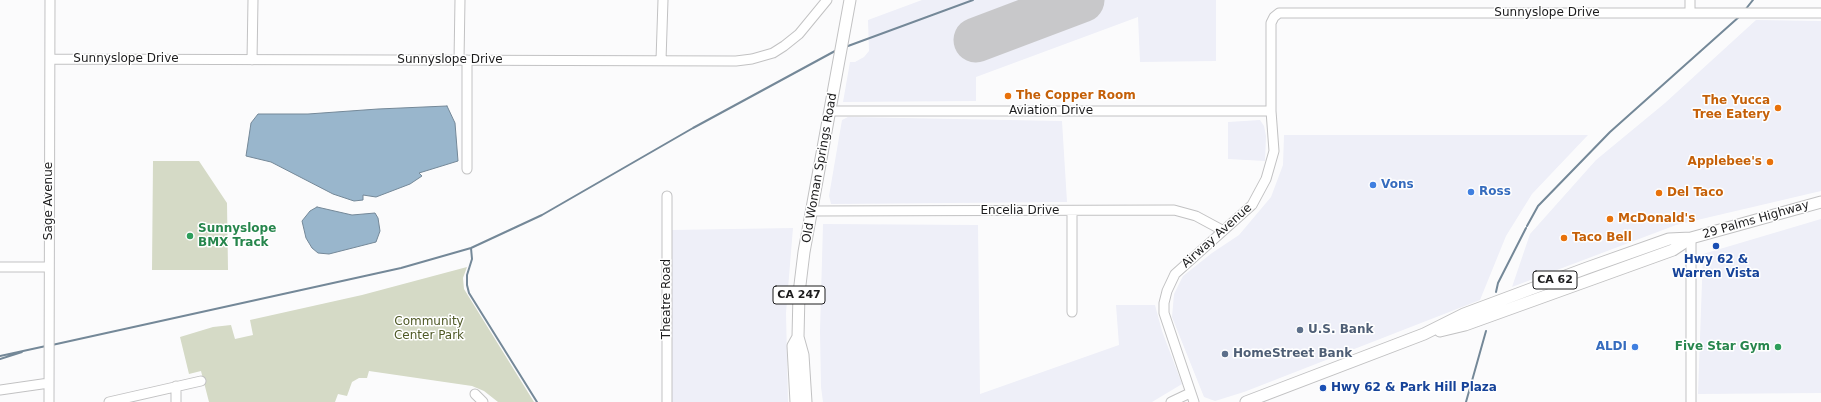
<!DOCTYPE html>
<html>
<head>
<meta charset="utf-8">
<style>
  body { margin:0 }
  canvas { display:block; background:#fbfbfc }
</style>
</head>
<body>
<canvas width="1821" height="402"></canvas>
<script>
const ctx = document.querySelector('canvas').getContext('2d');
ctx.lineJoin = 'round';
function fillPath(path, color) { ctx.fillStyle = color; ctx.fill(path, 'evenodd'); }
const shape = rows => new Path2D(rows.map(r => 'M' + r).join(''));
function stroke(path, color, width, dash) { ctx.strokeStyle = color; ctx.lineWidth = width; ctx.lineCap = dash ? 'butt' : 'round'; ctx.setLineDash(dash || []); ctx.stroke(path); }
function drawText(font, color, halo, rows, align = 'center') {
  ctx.font = font + ' "DejaVu Sans",sans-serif'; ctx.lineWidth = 3; ctx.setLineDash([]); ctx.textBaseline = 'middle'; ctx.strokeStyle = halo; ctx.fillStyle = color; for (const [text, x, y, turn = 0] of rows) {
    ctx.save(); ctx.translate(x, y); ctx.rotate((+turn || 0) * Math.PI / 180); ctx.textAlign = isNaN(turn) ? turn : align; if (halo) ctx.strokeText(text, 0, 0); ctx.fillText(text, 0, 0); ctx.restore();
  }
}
fillPath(shape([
  [922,0,1216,0,1216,61,1140,62,1138,17,976,77,976,101,843,102,850,62,855,62,864,57,869,51,868,20],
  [1756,20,1821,21,1821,191,1676,225,1512,287,1530,234,1596,160,1665,103],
  [848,117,1062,121,1067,202,831,204,829,196,842,120],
  [1260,120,1264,126,1266,136,1265,161,1228,159,1228,122],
  [1284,135,1588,135,1532,194,1506,236,1480,300,1244,392,1215,401,1204,397,1172,317,1174,294,1183,276,1212,253,1239,235,1271,197,1283,165],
  [1821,219,1821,393,1698,394,1703,254],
  [823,224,978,225,980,394,1119,345,1116,305,1155,305,1162,331,1182,384,1152,402,823,402,821,387,820,331],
  [793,228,786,313,788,402,670,402,672,230]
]), '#eeeff8');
fillPath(shape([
  [153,161,199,161,227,203,228,270,152,270],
  [467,267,463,278,464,289,534,402,498,402,484,391,472,386,369,371,367,378,359,378,352,382,347,396,338,394,335,402,209,402,201,371,189,374,180,337,213,327,231,325,235,339,253,335,250,320,362,295]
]), '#d5dac6');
const water = shape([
  [447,106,455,123,458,161,419,173,422,176,410,184,376,197,363,195,363,200,354,201,333,194,271,162,246,156,251,123,258,114,308,114,378,109,447,106],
  [317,207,352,215,375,213,378,218,380,231,376,242,329,254,318,253,312,248,306,238,302,221,310,211,317,207]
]);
fillPath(water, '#99b6cc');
stroke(water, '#748898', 1);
stroke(shape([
  [1745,10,1753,0],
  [848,46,973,0],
  [1527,226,1538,206,1610,132,1740,16],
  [471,248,472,259,467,275,467,285,469,293,537,402],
  [1496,292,1498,283,1526,228],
  [52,345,401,268,471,248,542,215,693,128,835,51],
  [0,356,46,346],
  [0,359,22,352],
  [1466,402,1486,331]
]), '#748898', 2);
stroke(shape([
  [976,40,1082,0]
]), '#c8c8ca', 45);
const minor = shape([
  [1690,12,1690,0],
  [50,59,736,61,752,59,773,53,784,46,799,34,827,0],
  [252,60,253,0],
  [459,60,460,0],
  [467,60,467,169],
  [661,60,663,0],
  [830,111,1271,111],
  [812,211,1174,210,1196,216,1222,230],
  [1072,211,1072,312],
  [0,267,49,267],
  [0,390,49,383],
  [475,394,483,402],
  [49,402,50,0],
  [109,402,201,381],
  [176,402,176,386],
  [667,402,667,196],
  [1171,402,1190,393],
  [1194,402,1164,313,1164,303,1167,291,1175,274,1252,205,1266,179,1274,151,1271,111,1271,23,1274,17,1279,13,1821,13],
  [1691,402,1691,238]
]);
const major = shape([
  [1440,331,1465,325,1673,250,1691,238],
  [796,402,793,346,798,337],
  [806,402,803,355,798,337,799,293,804,252,850,0],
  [1246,402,1424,334,1464,314,1587,268,1669,239,1691,238,1821,202]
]);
stroke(minor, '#c2c2c3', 11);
stroke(major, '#c2c2c3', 13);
stroke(minor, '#fff', 9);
stroke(major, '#fff', 11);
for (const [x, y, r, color] of [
  [1008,96,4,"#e8710a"],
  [1778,108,4,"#e8710a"],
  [1770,162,4,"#e8710a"],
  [1373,185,4,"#3f7fe0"],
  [1471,192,4,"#3f7fe0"],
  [1659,193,4,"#e8710a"],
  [1610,219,4,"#e8710a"],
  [190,236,4,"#2e9e5b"],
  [1564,238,4,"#e8710a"],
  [1716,246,4,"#1a4fb4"],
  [1300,330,4,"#5c6f8a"],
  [1635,347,4,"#3f7fe0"],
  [1778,347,4,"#2e9e5b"],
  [1225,354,4,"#5c6f8a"],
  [1323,388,4,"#1a4fb4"]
]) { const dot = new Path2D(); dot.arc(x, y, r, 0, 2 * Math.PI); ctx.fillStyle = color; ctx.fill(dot); stroke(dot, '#fff', 1.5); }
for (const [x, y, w] of [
  [1555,280,44],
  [799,295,52]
]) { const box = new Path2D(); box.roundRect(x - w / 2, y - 9, w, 18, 3); ctx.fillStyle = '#fff'; ctx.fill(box); stroke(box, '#1c1c1d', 1); }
drawText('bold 11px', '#1c1c1d', null, [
  ["CA 62",1555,280],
  ["CA 247",799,295]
]);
drawText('12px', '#1c1c1d', '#fff', [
  ["Sunnyslope Drive",1547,13],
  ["Sunnyslope Drive",126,59],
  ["Sunnyslope Drive",450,60],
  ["Aviation Drive",1051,111],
  ["Old Woman Springs Road",820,168,-80],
  ["Sage Avenue",49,201,-90],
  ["Encelia Drive",1020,211],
  ["29 Palms Highway",1756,220,-16],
  ["Airway Avenue",1217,236,-42],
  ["Theatre Road",667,299,-90]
]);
drawText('bold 12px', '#c56008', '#fff', [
  ["The Copper Room",1016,96],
  ["The Yucca",1770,101,"right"],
  ["Tree Eatery",1770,115,"right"],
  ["Applebee's",1762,162,"right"],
  ["Del Taco",1667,193],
  ["McDonald's",1618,219],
  ["Taco Bell",1572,238]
], 'left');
drawText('bold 12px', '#366cbe', '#fff', [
  ["Vons",1381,185],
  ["Ross",1479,192],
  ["ALDI",1627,347,"right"]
], 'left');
drawText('bold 12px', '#27864d', '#fff', [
  ["Sunnyslope",198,229],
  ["BMX Track",198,243],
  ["Five Star Gym",1770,347,"right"]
], 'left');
drawText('bold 12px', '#164399', '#fff', [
  ["Hwy 62 &",1716,260],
  ["Warren Vista",1716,274],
  ["Hwy 62 & Park Hill Plaza",1331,388,"left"]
]);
drawText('12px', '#4f5926', '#fff', [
  ["Community",429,322],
  ["Center Park",429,336]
]);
drawText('bold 12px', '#4e5e75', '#fff', [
  ["U.S. Bank",1308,330],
  ["HomeStreet Bank",1233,354]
], 'left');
</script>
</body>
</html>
